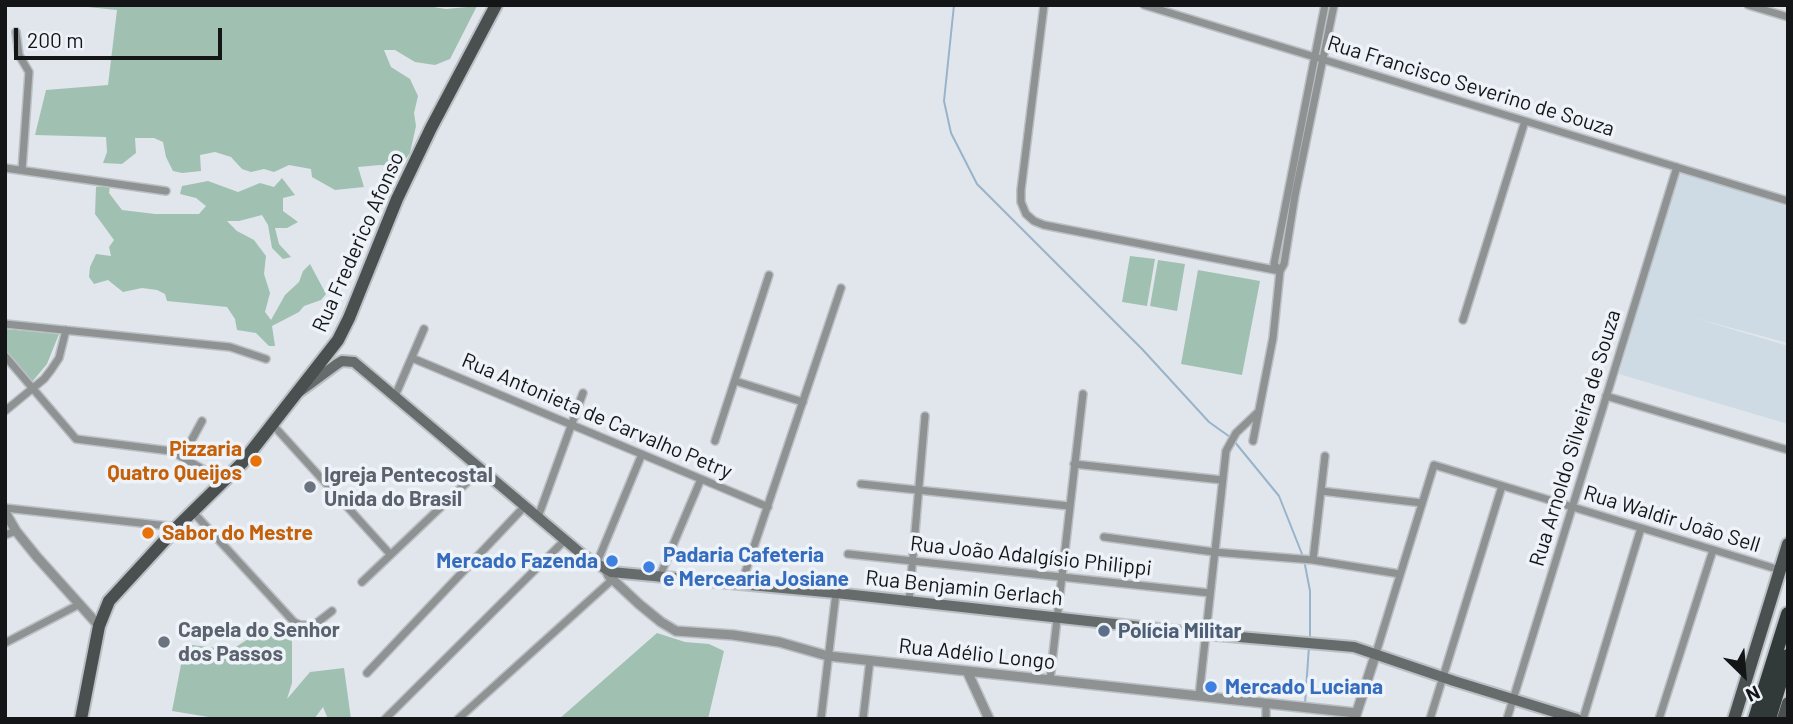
<!DOCTYPE html>
<html>
<head>
<meta charset="utf-8">
<style>
  body { margin:0 }
  #map { position:relative; width:1793px; height:724px; overflow:hidden; background:#e0e6eb; font-family:Barlow,sans-serif }
  canvas { display:block }
  .frame { position:absolute; inset:0; border:7px solid #131517; pointer-events:none }
  .north { position:absolute; left:1709px; top:640px; width:70px; height:70px; -webkit-text-stroke:5px #edf3f8; paint-order:stroke; rotate:155deg; font-size:19px; font-weight:700; line-height:28px; text-align:center; color:#131517 }
  .north::after { content:''; display:block; margin:auto; width:24px; height:32px; background:#131517; clip-path:polygon(50% 0,100% 100%,50% 72%,0 100%) }
  .scale { position:absolute; left:14px; top:28px; width:208px; height:32px; box-sizing:border-box; border:4px solid #131517; border-top:0; padding-left:9px; font-size:21px; line-height:24px; white-space:nowrap; color:#131517; -webkit-text-stroke:5px #edf3f8; paint-order:stroke }
</style>
</head>
<body>
<div id="map">
<canvas width="1793" height="724"></canvas>
<div class="frame"></div>
<div class="north">N</div>
<div class="scale">200 m</div>
</div>
<script>
const ctx = document.querySelector('canvas').getContext('2d');
ctx.lineJoin = 'round';
function fillPath(path, color) { ctx.fillStyle = color; ctx.fill(path, 'evenodd'); }
const shape = rows => new Path2D(rows.map(r => 'M' + r).join(''));
function stroke(path, color, width, dash) { ctx.strokeStyle = color; ctx.lineWidth = width; ctx.lineCap = dash ? 'butt' : 'round'; ctx.setLineDash(dash || []); ctx.stroke(path); }
function drawText(font, color, halo, rows, align = 'center') {
  ctx.font = font + ' Barlow,sans-serif'; ctx.lineWidth = 7; ctx.setLineDash([]); ctx.textBaseline = 'middle'; ctx.strokeStyle = halo; ctx.fillStyle = color; for (const [text, x, y, turn = 0] of rows) {
    ctx.save(); ctx.translate(x, y); ctx.rotate((+turn || 0) * Math.PI / 180); ctx.textAlign = isNaN(turn) ? turn : align; if (halo) ctx.strokeText(text, 0, 0); ctx.fillText(text, 0, 0); ctx.restore();
  }
}
fillPath(shape([
  [1679,171,1788,207,1788,343,1691,317,1788,346,1788,424,1619,374]
]), '#cedae4');
fillPath(shape([
  [68,5,421,5,446,9,477,6,450,59,435,65,415,62,395,50,384,50,391,67,410,79,418,96,414,113,416,126,410,153,401,166,380,165,358,167,364,187,335,190,312,177,311,169,289,165,274,172,264,169,251,172,242,169,231,157,215,152,200,155,201,171,182,173,173,171,166,157,163,142,154,138,135,138,136,153,122,164,103,163,107,152,106,137,35,135,46,90,108,85,117,10],
  [282,178,295,195,283,198,283,211,298,222,287,228,275,228,279,244,291,257,283,259,272,248,268,225,262,215,239,221,227,221,237,231,254,240,266,256,264,274,270,293,265,312,271,320,285,295,299,282,303,271,310,264,326,294,321,300,304,306,299,312,272,326,275,346,269,346,256,333,237,330,235,319,227,307,167,301,165,294,157,290,142,288,123,292,108,280,94,284,89,277,90,267,96,254,111,256,109,247,114,240,95,214,96,187,110,185,109,193,122,210,155,214,199,214,206,206,196,198,180,194,182,186,208,181,238,192,260,183,274,187],
  [1130,256,1155,259,1147,306,1122,302],
  [1158,260,1185,264,1177,311,1150,306],
  [1198,270,1260,281,1242,375,1181,364],
  [5,329,59,334,47,364,32,382,5,351],
  [264,629,283,633,292,641,292,683,287,699,310,672,344,668,351,719,328,719,323,707,314,719,221,719,172,711,185,644,231,650],
  [657,633,685,642,709,644,724,651,708,719,559,719]
]), '#a0c1b2');
stroke(shape([
  [954,5,944,101,951,133,977,184,1143,350,1209,422,1230,437],
  [1234,441,1279,496,1302,554],
  [1305,565,1310,591,1310,637],
  [1305,704,1309,646]
]), '#99b3ca', 2);
const minor = shape([
  [1044,5,1021,190,1021,202,1026,214,1034,221,1044,225,1280,271],
  [1144,5,1788,201],
  [1748,5,1788,17],
  [16,32,19,55,29,72,22,170],
  [5,168,166,191],
  [1279,270,1274,264,1325,5],
  [1463,320,1525,121],
  [5,324,230,347,266,359],
  [5,356,76,439,171,451,224,481],
  [412,358,768,507],
  [735,381,803,402],
  [395,396,424,329],
  [1606,396,1788,450],
  [5,411,44,379,51,370,59,358,66,330],
  [273,425,390,554],
  [715,441,769,275],
  [1253,441,1273,338,1280,271,1284,264,1295,195,1334,5],
  [183,456,202,421],
  [1074,464,1222,480],
  [861,484,1069,506],
  [1321,491,1422,503],
  [5,508,177,527],
  [193,512,294,622,300,625,314,625,332,611],
  [538,517,583,393],
  [5,535,16,531],
  [1104,537,1214,552,1313,560,1400,574],
  [848,554,1210,593],
  [1313,560,1325,456],
  [596,565,642,454],
  [659,578,701,479],
  [362,582,481,469],
  [741,585,841,288],
  [909,602,925,416],
  [5,643,78,605],
  [1376,653,1434,465,1780,570],
  [367,673,525,506],
  [1050,680,1083,394],
  [1199,696,1226,451,1236,433,1257,413],
  [385,719,565,540],
  [458,719,613,579],
  [821,719,836,593],
  [863,719,870,660],
  [1266,719,1266,703],
  [1430,719,1502,486],
  [1507,719,1677,167],
  [1583,719,1641,528],
  [1659,719,1713,550]
]);
const tertiary = shape([
  [5,512,16,531,37,557,99,626],
  [606,570,609,576,639,604,661,622,676,631,733,635,779,642,828,656,1356,713],
  [967,671,989,719],
  [1355,718,1376,653]
]);
const secondary = shape([
  [299,392,337,364,342,361,354,362,584,556,611,572,836,593,1205,634,1354,647,1454,681,1577,719]
]);
const primary = shape([
  [81,719,99,626,109,601,177,527,242,463,338,340,349,318,397,199,431,128,496,5],
  [1734,719,1788,544],
  [1783,719,1788,703]
]);
const motorway = shape([
  [1755,719,1788,614],
  [1769,719,1788,656]
]);
stroke(minor, '#bbc0c5', 10);
stroke(tertiary, '#bbc0c5', 12);
stroke(secondary, '#bbc0c5', 14);
stroke(primary, '#bbc0c5', 16);
stroke(motorway, '#bbc0c5', 18);
stroke(minor, '#8f9293', 7);
stroke(tertiary, '#8f9293', 9);
stroke(secondary, '#666b6c', 10);
stroke(primary, '#4a5050', 12);
stroke(motorway, '#323939', 14);
for (const [x, y, r, color] of [
  [256,461,7,"#e8710a"],
  [310,487,7,"#6b7280"],
  [148,533,7,"#e8710a"],
  [612,561,7,"#3f7fe0"],
  [649,567,7,"#3f7fe0"],
  [1104,631,7,"#5c6f8a"],
  [164,642,7,"#6b7280"],
  [1211,687,7,"#3f7fe0"]
]) { const dot = new Path2D(); dot.arc(x, y, r, 0, 2 * Math.PI); ctx.fillStyle = color; ctx.fill(dot); stroke(dot, '#edf3f8', 2.5); }
drawText('21px', '#131517', '#edf3f8', [
  ["Rua Francisco Severino de Souza",1471,86,17],
  ["Rua Frederico Afonso",358,242,-66],
  ["Rua Antonieta de Carvalho Petry",597,416,23],
  ["Rua Arnoldo Silveira de Souza",1575,438,-73],
  ["Rua Waldir João Sell",1672,519,17],
  ["Rua João Adalgísio Philippi",1031,556,6],
  ["Rua Benjamin Gerlach",964,588,6],
  ["Rua Adélio Longo",977,654,6]
]);
drawText('bold 21px', '#c56008', '#edf3f8', [
  ["Pizzaria",242,449],
  ["Quatro Queijos",242,473],
  ["Sabor do Mestre",162,533,"left"]
], 'right');
drawText('bold 21px', '#5b616d', '#edf3f8', [
  ["Igreja Pentecostal",324,475],
  ["Unida do Brasil",324,499],
  ["Capela do Senhor",178,630],
  ["dos Passos",178,654]
], 'left');
drawText('bold 21px', '#366cbe', '#edf3f8', [
  ["Padaria Cafeteria",663,555],
  ["e Mercearia Josiane",663,579],
  ["Mercado Fazenda",598,561,"right"],
  ["Mercado Luciana",1225,687]
], 'left');
drawText('bold 21px', '#4e5e75', '#edf3f8', [
  ["Polícia Militar",1118,631]
], 'left');
</script>
</body>
</html>
